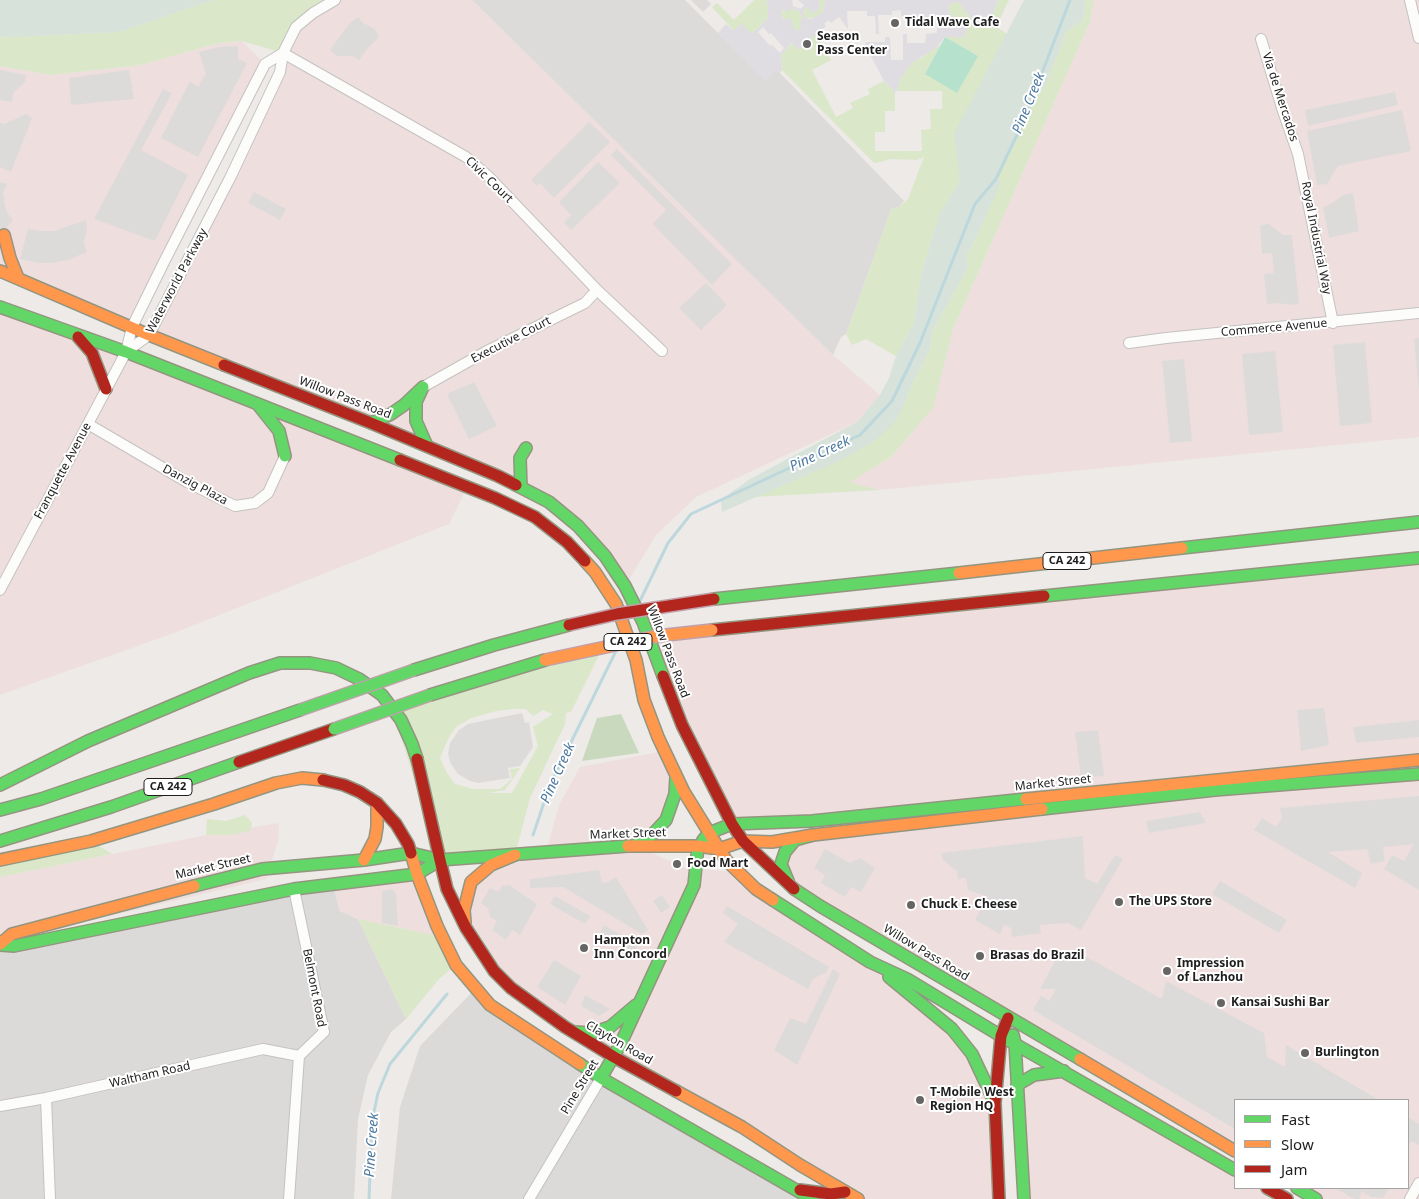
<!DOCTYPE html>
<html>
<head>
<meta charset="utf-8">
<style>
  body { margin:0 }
  #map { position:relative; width:1419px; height:1199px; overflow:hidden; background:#edeae7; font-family:"Noto Sans",sans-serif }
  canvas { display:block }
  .legend { position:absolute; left:1234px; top:1099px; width:175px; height:90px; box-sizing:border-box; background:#fff; border:1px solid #a5a5a5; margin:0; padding:6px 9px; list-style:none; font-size:15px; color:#1e1e1e }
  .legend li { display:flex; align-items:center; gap:10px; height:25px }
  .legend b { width:25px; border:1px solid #a5a5a5 }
</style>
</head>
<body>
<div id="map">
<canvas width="1419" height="1199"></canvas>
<ul class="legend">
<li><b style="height:6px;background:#63d668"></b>Fast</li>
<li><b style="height:6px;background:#ff974d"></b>Slow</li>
<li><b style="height:6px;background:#b3261e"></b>Jam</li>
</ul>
</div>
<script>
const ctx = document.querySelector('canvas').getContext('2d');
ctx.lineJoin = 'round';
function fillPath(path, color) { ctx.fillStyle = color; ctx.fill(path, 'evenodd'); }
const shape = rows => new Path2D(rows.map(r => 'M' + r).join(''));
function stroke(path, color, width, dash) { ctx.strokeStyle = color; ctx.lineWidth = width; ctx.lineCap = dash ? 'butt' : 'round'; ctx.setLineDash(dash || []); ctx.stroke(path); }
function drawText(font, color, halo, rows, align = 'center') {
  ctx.font = font + ' "Noto Sans",sans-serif'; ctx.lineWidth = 4; ctx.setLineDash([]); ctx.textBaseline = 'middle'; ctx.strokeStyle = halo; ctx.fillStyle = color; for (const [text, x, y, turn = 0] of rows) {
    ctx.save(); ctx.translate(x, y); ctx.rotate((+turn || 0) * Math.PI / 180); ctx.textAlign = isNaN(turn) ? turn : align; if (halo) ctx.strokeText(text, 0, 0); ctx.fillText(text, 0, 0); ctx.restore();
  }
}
fillPath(shape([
  [333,884,340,911,358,919,406,1019,391,1032,368,1075,358,1119,354,1199,0,1199,0,945],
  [476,988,490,1005,812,1199,391,1199,400,1107,420,1046]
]), '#dcdad8');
fillPath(shape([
  [335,0,472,0,833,355,880,395,857,422,696,497,656,535,625,586,549,502,149,336,231,176,296,27],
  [1094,0,1419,0,1419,437,879,490,850,482,891,457,933,408,953,329,1090,22],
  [242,41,265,64,132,327,0,271,0,66,51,75,141,65,197,49,220,43],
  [0,307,467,487,449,524,174,633,0,695],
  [1419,558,1419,760,732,824,669,694,657,636],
  [664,751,676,773,664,814,635,845,685,868,738,872,870,962,952,1029,995,1103,999,1199,858,1199,614,1057,494,971,459,900,487,874,546,852,559,805,580,767],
  [1419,774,1419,1199,1316,1199,1297,1188,1408,1188,1408,1100,1235,1100,1235,1151,791,887,785,852,795,840],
  [279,823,278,841,266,879,0,942,0,877,206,835],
  [417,874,443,937,358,919,340,911,333,884],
  [1064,1071,1235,1170,1235,1188,1267,1188,1287,1199,1024,1199,1017,1085]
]), '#eedfde');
fillPath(shape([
  [213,0,335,0,296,27,283,53,242,41,220,43,197,49,141,65,51,75,0,66,0,36,13,37,119,32],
  [754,0,768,0,766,2,768,6,768,18,752,34,734,31,712,7,717,3,734,20],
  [819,0,825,0,823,12,816,18,805,18,803,11,807,7,817,11,820,6],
  [998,0,1009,0,996,27,1007,34,955,134,960,181,939,215,921,276,914,323,896,356,866,339,852,345,846,334,891,209,899,207,908,199,924,157,917,160,891,159,876,163,873,162,782,70,781,55,793,43,799,49,818,31,823,38,820,41,831,60,812,70,836,117,853,108,850,103,870,94,868,89,884,81,895,92,895,111,885,111,885,132,875,132,875,151,922,151,921,130,931,129,930,109,942,109,942,91,897,91,900,79,912,62,921,58,941,44,925,74,978,56,945,37,964,37,967,28,953,18,949,12,949,6,953,3,959,2,975,24,987,28],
  [1085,0,1094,0,1090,22,953,329,933,408,891,457,850,482,879,490,754,497,768,491,903,408,913,382,930,349,932,332,968,267,966,256,977,236,1000,182,996,179,1024,120,1048,79,1066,32,1083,20],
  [790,8,799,11,803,19,801,28,798,31,794,29,781,15,781,12],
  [603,647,571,712,566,713,565,724,530,798,515,855,440,860,392,709],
  [513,709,526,709,533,716,543,710,553,714,533,727,538,746,512,793,488,793,505,790,514,777,520,768,510,769,512,779,500,789,473,789,455,784,447,773,440,758,448,739,456,727,471,718,496,711],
  [245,815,252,823,250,831,232,835,206,835,207,819,226,821],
  [91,841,112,854,0,877,0,865],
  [358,919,443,937,456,965,439,979,406,1019]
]), '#dae7c8');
fillPath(shape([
  [621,714,639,753,582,761,597,718]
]), '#c9d9be');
fillPath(shape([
  [0,0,213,0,119,32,13,37,0,36],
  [1024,0,1085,0,1083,20,1066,32,1048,79,1024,120,996,179,1001,182,977,236,966,256,968,267,932,332,930,349,913,382,903,408,894,423,874,441,841,460,722,512,721,500,750,479,857,422,880,395,889,378,896,356,914,323,921,276,939,215,960,181,954,134]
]), '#d6e2da');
fillPath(shape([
  [945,37,978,56,957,93,925,74]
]), '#b5e1cd');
fillPath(shape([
  [472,0,685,0,765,80,776,69,904,201,899,207,891,209,846,334,841,337,833,355],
  [691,0,707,0,711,4,703,12],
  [358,17,363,23,375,29,379,37,367,49,359,60,352,56,337,56,330,50,349,24],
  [238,46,238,59,247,63,198,157,161,138,190,81,198,87,206,74,199,52,219,47],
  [0,70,26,75,25,82,13,93,12,102,0,100],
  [129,70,134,99,71,105,69,78],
  [163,89,172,93,141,150,188,175,155,241,94,219],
  [1395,92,1398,105,1308,126,1305,110],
  [1402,110,1411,151,1338,166,1327,184,1317,185,1307,131],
  [26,114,32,118,11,172,0,167,0,123,4,124],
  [589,122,610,142,554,198,540,183,537,186,531,180],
  [617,149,732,264,712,285,653,224,666,210,611,155],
  [598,162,620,183,571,230,564,222,571,215,559,202],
  [0,182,7,184,3,193,5,206,8,214,13,220,0,235],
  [254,192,286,209,280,220,248,203],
  [1353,193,1359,231,1329,238,1323,207,1331,204,1343,195],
  [86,220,87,228,84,243,87,252,68,260,52,263,39,263,20,259,28,229,41,231,54,231],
  [1269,224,1283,235,1292,235,1299,304,1290,305,1276,303,1267,304,1264,274,1274,273,1272,253,1262,254,1260,225],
  [706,283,727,305,701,330,679,308],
  [1419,338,1419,391,1414,339],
  [1365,342,1372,423,1340,426,1333,345],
  [1275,351,1283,432,1249,435,1242,354],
  [1184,359,1192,441,1170,443,1162,361],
  [474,382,497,426,469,439,447,394],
  [1324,708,1329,745,1301,751,1297,710],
  [522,713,525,723,529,722,533,747,520,766,508,768,510,778,478,783,470,781,458,774,451,764,448,754,450,743,459,730,468,724],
  [1419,720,1419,737,1356,743,1353,727],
  [1098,730,1104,776,1081,778,1075,732],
  [1419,796,1419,890,1384,869,1392,855,1404,861,1414,844,1383,847,1385,861,1371,864,1367,849,1328,852,1362,873,1355,888,1254,830,1262,818,1276,827,1282,818,1280,808],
  [1200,812,1206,823,1149,833,1146,821],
  [1083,836,1085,878,1097,884,1115,855,1123,859,1081,930,1068,923,1040,925,1041,933,1012,937,1011,928,1004,925,1000,934,975,920,988,897,968,890,966,878,958,879,957,871,943,860,941,853],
  [825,849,850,863,860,858,875,868,861,892,851,887,845,897,821,883,825,875,814,868],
  [599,870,602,883,608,882,616,877,648,930,642,934,563,887,530,888,530,879],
  [1220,881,1287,920,1279,933,1212,894],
  [509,885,537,904,520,935,512,930,506,940,492,930,497,921,490,917,488,908,481,903,490,888,498,892,502,886],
  [392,889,396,894,398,926,382,923,382,891],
  [662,895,670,907,661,913,653,901],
  [555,896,590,916,585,924,550,904],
  [727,906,829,967,826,972,813,979,808,989,724,942,738,924,723,913],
  [604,925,638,945,633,953,600,933],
  [1078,952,1162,999,1166,981,1264,1033,1267,1057,1285,1067,1286,1045,1379,1100,1235,1100,1235,1129,1033,1010,1041,996,1049,1001,1056,989,1040,989,1058,955],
  [554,960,581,976,565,1005,537,987],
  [833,969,840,974,797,1065,774,1050,790,1018,806,1024],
  [585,995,610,1009,599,1016,581,1006],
  [1408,1117,1419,1124,1419,1145,1411,1141,1408,1147],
  [1335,1188,1389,1188,1383,1198,1371,1197,1361,1191,1360,1199,1354,1199]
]), '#dddbda');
fillPath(shape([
  [768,0,792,0,793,6,801,9,804,5,798,0,819,0,820,6,817,11,812,13,807,7,803,11,805,18,812,19,823,12,825,0,998,0,987,28,975,24,959,2,953,3,949,6,949,12,953,18,968,27,964,37,945,37,936,48,913,62,900,79,897,91,895,92,884,81,865,45,866,42,885,42,885,37,890,37,891,60,903,60,903,34,907,34,907,43,925,43,926,34,937,33,937,18,901,16,901,10,892,11,892,15,878,15,879,34,876,34,875,16,867,16,867,11,847,11,848,29,839,17,831,23,829,20,824,24,826,26,798,49,792,43,781,55,782,70,780,73,776,70,765,81,718,33,726,24,734,31,741,23,752,34,768,18,768,6,766,2],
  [791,8,799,11,803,19,800,21,801,27,798,31,794,29,791,19,784,19,781,15,781,12,784,10,791,12],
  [763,27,769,34,771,33,784,48,780,53,772,45,770,46,758,32]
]), '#dfdde1');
stroke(shape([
  [639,603,668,543,691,514,860,435,892,401,920,343,975,204,996,179,1024,120,1070,0],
  [533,835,550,785,616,651],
  [369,1199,372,1121,378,1093,390,1064,447,994]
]), '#bdd8dd', 3);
const street = shape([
  [1410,0,1419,38],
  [1261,39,1283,111,1298,154,1333,323],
  [283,53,466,157,488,176,597,290,662,351],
  [1129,343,1166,338,1419,313],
  [126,352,149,335,231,176,280,72,283,53,296,27,313,13,335,0],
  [423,387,487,351,585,303,597,290],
  [88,424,187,482,235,506,255,503,268,493,285,456],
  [0,590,126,352,132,327,164,262,265,64,283,53],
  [46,1098,50,1199],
  [0,1106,46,1098,263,1049,299,1056],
  [289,1199,299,1056,324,1032,294,889],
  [529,1199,601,1078],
  [1410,1199,1419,1183]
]);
const fast = shape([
  [0,307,126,352,400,460],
  [422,389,416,402,416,421,427,446],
  [259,406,279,431,285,456],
  [371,423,391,414,404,405,423,387],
  [516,485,549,502,578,526,605,556,625,586,643,622,663,676],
  [521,487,520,458,526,448],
  [1182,548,1419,522],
  [1044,596,1419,558],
  [714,599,959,573],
  [414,670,494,645,569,625],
  [430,695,545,660],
  [0,785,88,741,249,673,280,663,310,663,336,668,359,679,382,695,401,720,412,744,417,759],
  [1042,809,1215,790,1419,774],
  [0,810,41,799,300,710],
  [703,840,709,833,732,824,812,821,1026,799],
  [0,841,111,807,239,762],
  [635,845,652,835,666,820,675,794,676,777],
  [788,881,781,864,785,852,795,840,813,835],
  [194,886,262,869,364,860,411,853,440,860,628,846],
  [794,889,820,906,1080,1059],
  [773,900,870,962,907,979,1001,1036,1235,1170],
  [0,945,14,946,294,889,417,874,440,860],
  [889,977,952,1029,972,1054,995,1103],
  [574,1032,592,1033,610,1027,636,1005],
  [1013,1035,1015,1043,1024,1199],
  [580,1064,601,1078,812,1199],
  [601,1078,620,1045,694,885,698,846],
  [1017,1085,1034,1075,1064,1071],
  [1297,1188,1316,1199]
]);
const slow = shape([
  [4,235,10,258,18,278],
  [0,271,149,335,224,365],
  [585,561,595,572,616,604,636,660,644,700,658,737,684,792,726,860,756,889,773,900],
  [959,573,1182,548],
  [1026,799,1419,760],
  [628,846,698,846,719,849,743,841,772,842,813,835,1042,809],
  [411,853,417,874,437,926,456,965,490,1005,580,1064],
  [0,860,91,841,214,804,276,783,302,778,323,780],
  [364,860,375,839,377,827,377,803],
  [465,922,464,910,471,882,491,865,515,855],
  [0,944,12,934,194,886],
  [1080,1059,1235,1151],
  [676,1091,742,1127,800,1165,858,1199]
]);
const jam = shape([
  [78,337,92,353,106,389],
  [224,365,371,423,498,476,516,485],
  [400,460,495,498,535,517,567,542,585,561],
  [712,630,1044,596],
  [663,676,682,725,732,824,743,841,794,889],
  [417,759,440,860],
  [239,762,334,729],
  [323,780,344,785,360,792,377,803,396,824,408,844,411,853],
  [440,860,447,889,466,928,494,971,511,988,565,1027,614,1057,676,1091],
  [1267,1188,1287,1199],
  [800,1190,831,1194,845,1192],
  [999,1199,995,1103,1001,1036,1008,1018]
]);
stroke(street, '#c4c2c1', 12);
stroke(fast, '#949580', 14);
stroke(slow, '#949580', 14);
stroke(jam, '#949580', 14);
stroke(street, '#fcfcfb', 10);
stroke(fast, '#63d668', 11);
stroke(slow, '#ff974d', 11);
stroke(jam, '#b3261e', 11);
const fastBridge = shape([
  [300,710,414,670],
  [334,729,430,695]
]);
const slowBridge = shape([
  [545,660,657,636,712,630]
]);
const jamBridge = shape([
  [569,625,617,614,714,599]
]);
stroke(fastBridge, '#c0a0aa', 14, []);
stroke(slowBridge, '#c0a0aa', 14, []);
stroke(jamBridge, '#c0a0aa', 14, []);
stroke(fastBridge, '#63d668', 11);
stroke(slowBridge, '#ff974d', 11);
stroke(jamBridge, '#b3261e', 11);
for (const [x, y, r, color] of [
  [895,23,5,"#666564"],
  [807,44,5,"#666564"],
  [677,864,5,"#666564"],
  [1119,902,5,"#666564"],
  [911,905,5,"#666564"],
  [584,948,5,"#666564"],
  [980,956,5,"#666564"],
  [1167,971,5,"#666564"],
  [1221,1003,5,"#666564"],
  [1305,1053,5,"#666564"],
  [920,1100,5,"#666564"]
]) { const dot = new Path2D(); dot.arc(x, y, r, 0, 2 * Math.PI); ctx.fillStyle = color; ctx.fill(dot); stroke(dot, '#fff', 2); }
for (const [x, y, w] of [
  [1067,561,48],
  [628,642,48],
  [168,787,48]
]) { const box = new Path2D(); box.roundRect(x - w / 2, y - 8.5, w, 17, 4); ctx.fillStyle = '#fff'; ctx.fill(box); stroke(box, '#1e1e1e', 1); }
drawText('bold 11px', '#1e1e1e', null, [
  ["CA 242",1067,561],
  ["CA 242",628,642],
  ["CA 242",168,787]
]);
drawText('bold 12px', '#1e1e1e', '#fff', [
  ["Tidal Wave Cafe",905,23],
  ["Season",817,37],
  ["Pass Center",817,51],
  ["Food Mart",687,864],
  ["The UPS Store",1129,902],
  ["Chuck E. Cheese",921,905],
  ["Hampton",594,941],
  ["Inn Concord",594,955],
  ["Brasas do Brazil",990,956],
  ["Impression",1177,964],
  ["of Lanzhou",1177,978],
  ["Kansai Sushi Bar",1231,1003],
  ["Burlington",1315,1053],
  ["T-Mobile West",930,1093],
  ["Region HQ",930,1107]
], 'left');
drawText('12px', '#1e1e1e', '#fff', [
  ["Via de Mercados",1280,97,72],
  ["Civic Court",489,180,44],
  ["Royal Industrial Way",1316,238,79],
  ["Waterworld Parkway",177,281,-62],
  ["Commerce Avenue",1274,328,-5],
  ["Executive Court",511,340,-27],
  ["Willow Pass Road",345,398,21],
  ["Franquette Avenue",63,471,-62],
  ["Danzig Plaza",195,485,28],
  ["Willow Pass Road",668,652,69],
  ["Market Street",1053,783,-6],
  ["Market Street",628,834,-2],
  ["Market Street",213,867,-13],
  ["Willow Pass Road",926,953,31],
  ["Belmont Road",314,988,79],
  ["Clayton Road",619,1043,30],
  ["Waltham Road",150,1075,-13],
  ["Pine Street",580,1087,-59]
]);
drawText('italic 14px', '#4e7aa0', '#fff', [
  ["Pine Creek",1029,103,-68],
  ["Pine Creek",820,454,-25],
  ["Pine Creek",558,773,-66],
  ["Pine Creek",372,1145,-86]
]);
</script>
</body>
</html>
